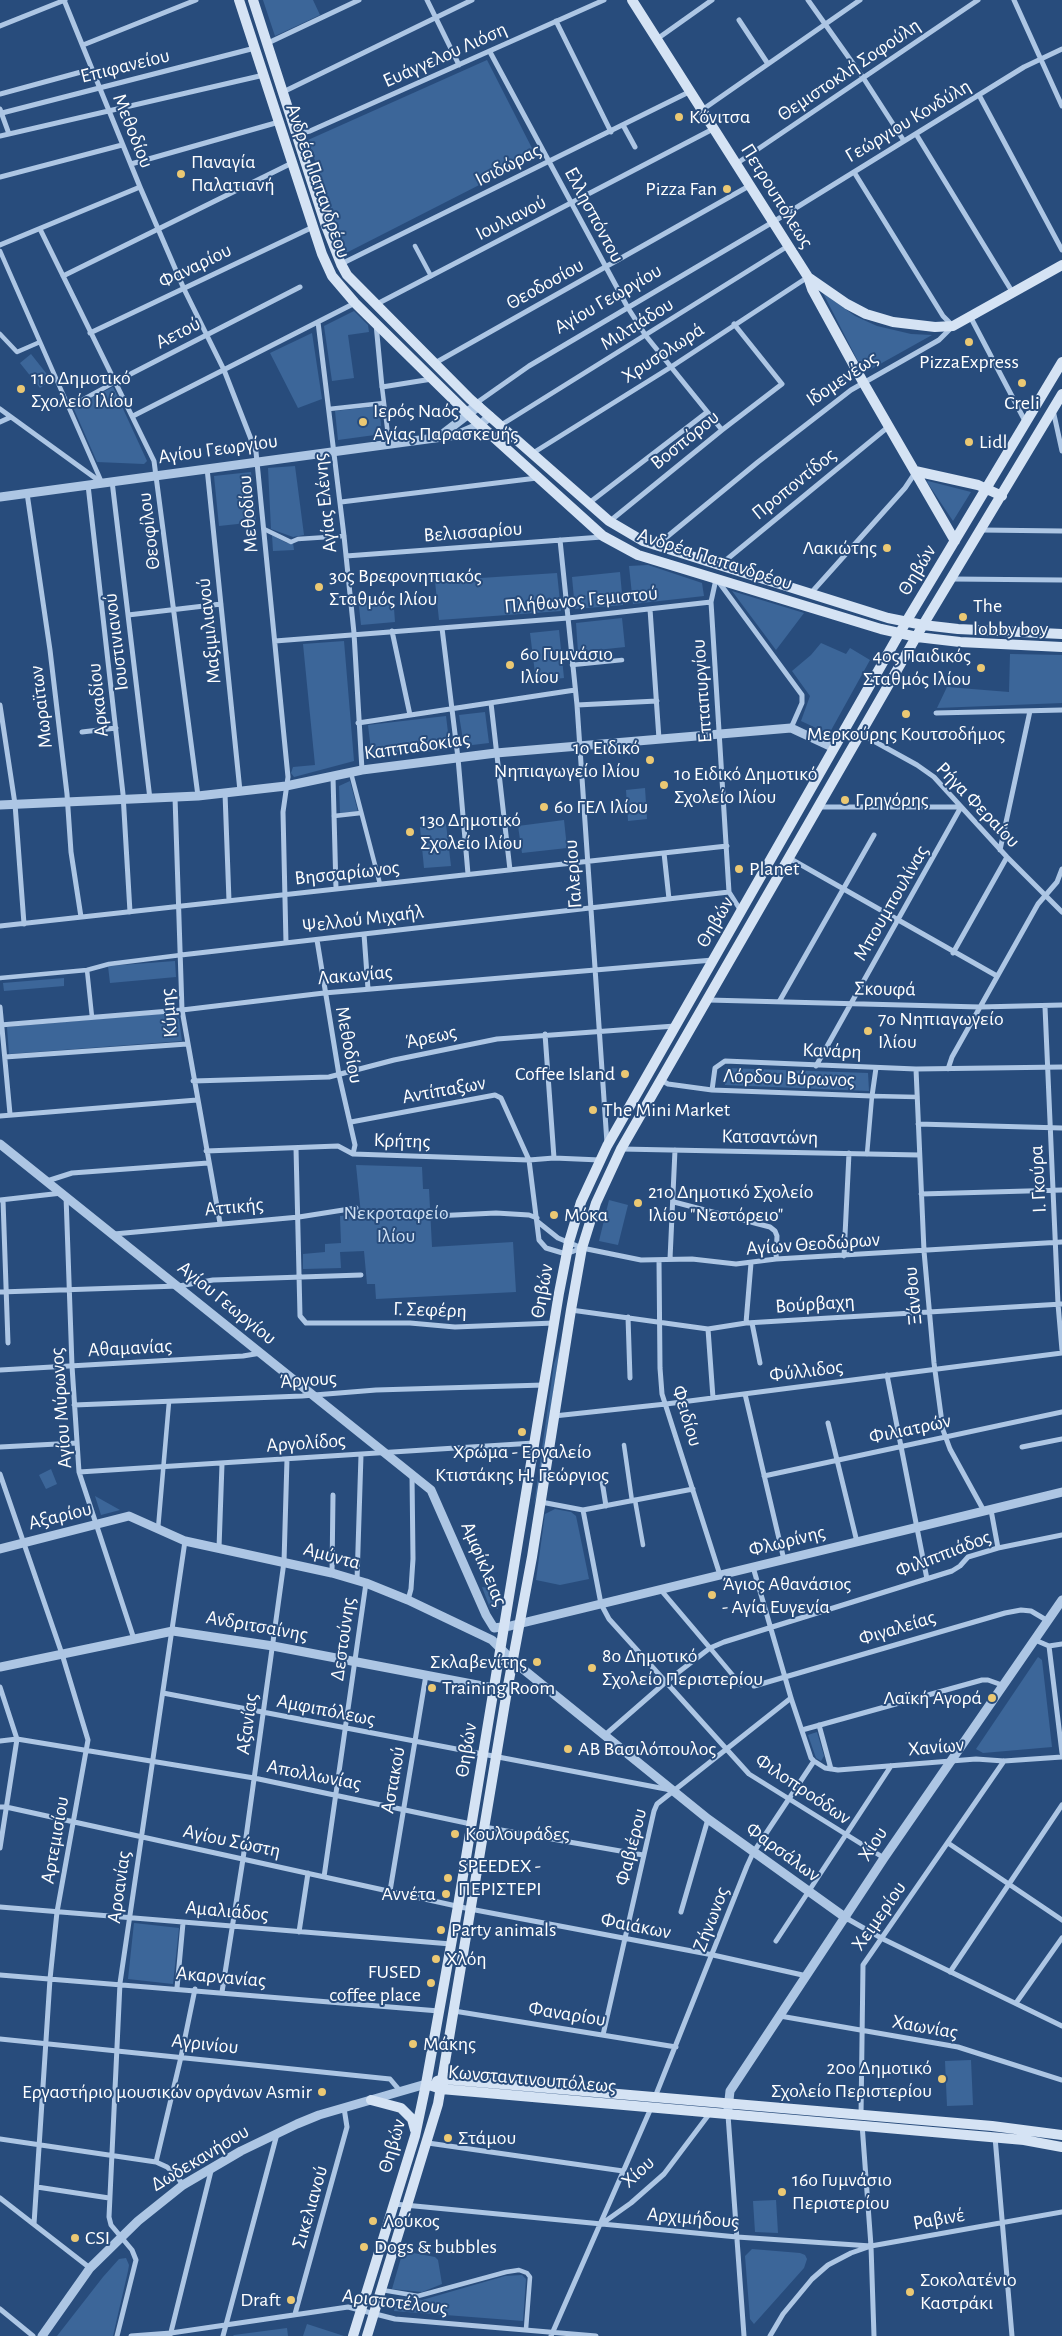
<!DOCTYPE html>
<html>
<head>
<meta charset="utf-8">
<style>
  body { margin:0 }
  canvas { display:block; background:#284c7c }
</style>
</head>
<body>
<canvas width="1062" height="2336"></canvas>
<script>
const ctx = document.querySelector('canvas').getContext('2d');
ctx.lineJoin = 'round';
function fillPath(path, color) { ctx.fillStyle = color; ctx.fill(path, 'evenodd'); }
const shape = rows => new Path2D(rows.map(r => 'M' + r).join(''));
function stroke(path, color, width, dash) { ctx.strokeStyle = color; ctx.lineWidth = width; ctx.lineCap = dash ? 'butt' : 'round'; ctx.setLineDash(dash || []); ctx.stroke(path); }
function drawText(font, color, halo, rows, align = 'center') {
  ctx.font = font + ' "Alegreya Sans",sans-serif'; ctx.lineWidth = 4; ctx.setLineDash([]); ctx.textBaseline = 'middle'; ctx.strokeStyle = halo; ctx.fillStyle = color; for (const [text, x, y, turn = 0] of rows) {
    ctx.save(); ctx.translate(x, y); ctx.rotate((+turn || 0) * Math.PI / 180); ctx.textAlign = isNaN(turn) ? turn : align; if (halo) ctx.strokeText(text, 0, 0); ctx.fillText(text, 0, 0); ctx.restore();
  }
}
fillPath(shape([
  [263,0,313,0,320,15,275,36],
  [487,60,536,156,346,253,308,140],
  [823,293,855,316,877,326,911,334,932,335,864,373],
  [354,311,368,325,369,332,348,335,354,378,332,381,324,326],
  [312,333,322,399,298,408,270,353],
  [31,354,46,373,50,381,40,388,20,363],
  [113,387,147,461,144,464,97,462,73,407],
  [379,406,382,434,338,440,335,411],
  [295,466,304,535,293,537,271,529,268,468],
  [251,472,256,522,219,526,214,476],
  [928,481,971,492,953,521,927,482],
  [272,535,287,543,293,543,294,550,273,551],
  [648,565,702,583,704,596,633,604,629,566],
  [620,572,623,605,575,609,572,577],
  [557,573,561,611,439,620,435,581],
  [732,591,804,613,776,650],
  [393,595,395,622,361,625,358,598],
  [622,618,625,647,578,652,576,623],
  [559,630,564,678,536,681,530,633],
  [344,641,354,761,294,777,291,773,293,767,315,765,303,644],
  [821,643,846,654,850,648,870,660,829,734,801,721,810,696,792,671,811,655],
  [1010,654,1062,655,1062,703,937,708,947,687,1009,692],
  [485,712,489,743,464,746,459,715],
  [446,716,450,749,372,758,368,725],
  [350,781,358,812,340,813,339,786],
  [645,788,647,819,628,821,626,790],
  [564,820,567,848,522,853,518,826],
  [446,824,451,866,424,868,420,827],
  [175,961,176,977,110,983,108,966],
  [64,978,64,986,4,991,3,983],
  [170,1013,179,1019,182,1041,9,1054,7,1027],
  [726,1068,868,1073,869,1091,725,1085,724,1079],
  [356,1165,422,1167,423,1189,429,1189,432,1247,513,1242,516,1292,376,1299,375,1284,367,1284,364,1251,340,1252,341,1268,303,1269,303,1254,325,1252,325,1244,341,1243,340,1216,361,1214],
  [609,1200,628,1205,618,1245,599,1241],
  [561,1341,539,1487,534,1505,554,1364],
  [51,1469,57,1484,46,1489,39,1475],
  [95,1496,120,1510,101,1515],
  [555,1509,571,1512,576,1516,589,1579,560,1585,536,1580,545,1514],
  [482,1587,501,1590,498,1609,490,1608],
  [1038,1657,1042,1660,1052,1747,983,1753,976,1749],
  [817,1732,824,1756,821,1761,816,1758,808,1735],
  [134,1923,179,1928,173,1984,128,1979],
  [971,2060,973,2105,947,2106,945,2061],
  [776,2200,778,2233,755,2232,753,2201],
  [752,2249,800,2253,805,2255,807,2259,804,2268,754,2324,750,2319,745,2256],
  [403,2251,435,2257,438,2260,442,2284,422,2292,392,2289],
  [126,2258,129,2265,128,2271,113,2336,57,2336,103,2277,119,2259],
  [522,2275,526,2279,523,2321,394,2311,398,2297,422,2300,505,2276],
  [307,2324,344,2336,303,2336],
  [287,2328,288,2336,233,2336,234,2335]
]), '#3c6699');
stroke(shape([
  [415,246,431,276],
  [0,251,102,483],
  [0,334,17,352,40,342],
  [382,387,389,443],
  [69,407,115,382],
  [329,409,384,403],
  [264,529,291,542,298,539,344,536],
  [572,665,622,660],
  [351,773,380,884],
  [334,816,361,813],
  [87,970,92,1017],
  [0,978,87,970,109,964,181,955],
  [867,1154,872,1096,917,1097],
  [624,1445,632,1501],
  [635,1500,643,1545],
  [158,1529,169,1402],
  [710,1648,741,1685],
  [382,2290,418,2296,506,2272,519,2270,527,2273,530,2277,526,2329]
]), '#adc6e4', 4.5);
stroke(shape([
  [64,0,140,187,184,289,224,370,256,452,288,777,283,812,286,943],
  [427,0,459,65],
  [808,0,864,79,904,141],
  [1014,0,1062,106],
  [739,20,768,64],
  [556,21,611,132],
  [0,26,65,0],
  [657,39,712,0],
  [268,43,359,0],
  [83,45,196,0],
  [490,52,628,308,646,336,722,430],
  [283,92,472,0],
  [0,94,92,69],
  [979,95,1062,250],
  [0,109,9,134],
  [702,110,860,0],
  [2,113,255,48],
  [623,125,635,147],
  [297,134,310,131,604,0],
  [916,134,1013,293],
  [0,136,264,75],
  [131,164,279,122],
  [736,164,978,0],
  [0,177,122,145],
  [40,229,154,461,198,796],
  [0,245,140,187],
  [341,264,689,92],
  [63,276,292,163],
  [375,305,713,129],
  [971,318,1025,421],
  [318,322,344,536,354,633,362,770],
  [376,324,382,387,432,379],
  [90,333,313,227],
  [435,363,749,186],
  [115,382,300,287],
  [0,409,102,483],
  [1053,410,1062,451],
  [465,411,529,366,773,222,1024,67,1062,49],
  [133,416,355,303],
  [0,422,11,417],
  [501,425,788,246],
  [533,453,671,367,808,277],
  [207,468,240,791],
  [112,481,150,799],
  [88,485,123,794,130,912],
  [27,493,50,650,67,794,71,852,81,917],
  [341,502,537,478],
  [589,503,706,413],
  [610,521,722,430,782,384,734,324],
  [981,530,1062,531],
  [560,540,577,705,607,1143],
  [657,545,758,462,851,390,939,340,953,326,943,316,854,172],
  [346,556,602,537],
  [720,565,888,427],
  [716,579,711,602,729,892],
  [951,579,1062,580],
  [718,581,802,695,802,703,791,728],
  [811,593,905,488,915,473],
  [650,609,659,739],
  [128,615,221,604],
  [442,628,458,758,468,874],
  [392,631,410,715],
  [275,641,568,618,711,602],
  [491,703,510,870],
  [0,705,15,804,24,924],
  [577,705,657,701],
  [936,713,1062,710],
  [358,723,575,690],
  [82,732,116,728],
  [861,734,917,765,934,777,1007,857,1062,912],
  [333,777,336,889],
  [225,793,229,901],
  [175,797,182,1010,220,1223],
  [819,807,961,807],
  [1000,850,1030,711],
  [664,853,669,899],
  [789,858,997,976],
  [729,892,741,911],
  [0,926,727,846],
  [364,934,368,989],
  [317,940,339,1075,355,1145,353,1154],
  [953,953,1007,857],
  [181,955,729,892],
  [708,1000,980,1007,1062,1005],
  [779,1002,874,835],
  [0,1007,10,1114],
  [1045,1007,1058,1304,1062,1350],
  [0,1025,182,1010,324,993,713,960],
  [545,1034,554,1158],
  [5,1057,187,1044],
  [816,1066,961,807],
  [916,1069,924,1251,934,1363,943,1430,950,1449,984,1511],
  [948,1069,952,1057,1038,904,1057,882,1062,869],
  [661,1080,668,1084,712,1090,872,1096,876,1068],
  [193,1081,329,1077,394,1060,497,1039,675,1026],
  [712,1090,715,1068,725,1061,916,1069,1062,1067],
  [0,1116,197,1100],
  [351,1122,495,1095,501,1098,529,1160,539,1240,546,1248,566,1254,582,1248],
  [918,1124,1062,1128],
  [296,1148,300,1316,306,1323,410,1323,455,1327,554,1323],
  [621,1149,919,1155],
  [206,1151,338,1146,353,1154,529,1160,554,1158,600,1160],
  [47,1181,72,1173,208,1163],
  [921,1194,1062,1190],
  [66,1196,72,1366,79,1472,134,1639],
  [0,1200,62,1193],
  [3,1200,8,1343],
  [674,1202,770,1227,775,1231,777,1236,776,1259],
  [434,1216,496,1213,529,1215,537,1218],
  [538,1222,558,1238,582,1248,641,1260,692,1259,736,1264,776,1259,1062,1242],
  [114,1234,299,1217,356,1208],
  [844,1256,849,1153],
  [670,1259,675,1150],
  [659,1260,660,1368,662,1394,720,1575],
  [0,1292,179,1286,213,1280,361,1275],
  [571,1310,708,1329,746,1323,1062,1304],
  [628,1317,630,1378],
  [746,1323,751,1263],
  [752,1323,760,1363],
  [708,1329,713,1398],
  [0,1370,243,1356,261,1353],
  [887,1375,927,1579],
  [745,1394,784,1560],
  [74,1405,302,1396,376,1390,544,1385],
  [554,1416,666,1404,1062,1353],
  [828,1423,857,1542],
  [0,1447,76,1443],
  [1022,1447,1062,1439],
  [79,1472,534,1443],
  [0,1474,62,1654,88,1740,57,1912,50,1979,34,2224],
  [601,1475,606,1506],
  [764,1476,1062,1412],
  [541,1502,583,1510,693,1489],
  [583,1510,601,1604,609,1619,749,1774,884,1858],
  [991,1510,998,1548],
  [219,1548,222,1464],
  [753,1567,791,1698,811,1758,814,1761,825,1768,838,1770,976,1759,1004,1761,1062,1757],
  [332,1573,333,1495],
  [357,1580,361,1455],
  [660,1589,710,1648],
  [408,1600,411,1589,413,1559,412,1475],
  [1035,1640,1049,1646,1062,1644],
  [1049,1646,1062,1753],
  [754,1686,1005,1613,1021,1610,1031,1611,1048,1621],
  [0,1687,17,1739,0,1848],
  [163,1693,671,1790],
  [819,1725,831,1769],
  [802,1730,982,1680,988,1680,1002,1685],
  [605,1735,667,1681,710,1648,724,1642,952,1571,960,1566,968,1557,998,1548,1062,1535],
  [0,1741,17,1739,254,1778,471,1824],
  [0,1807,6,1807,470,1909,713,1955,807,1976],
  [484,1827,643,1855],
  [948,1843,1062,1920],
  [324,1877,366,1583],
  [390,1891,426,1675],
  [0,1907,451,1944],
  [681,1912,708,1819],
  [846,1918,883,1939,1062,2026],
  [299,1932,308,1873],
  [776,1941,891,1766],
  [950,1972,1062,1805],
  [0,1975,439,2011],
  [177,1988,183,1923],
  [222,1992,243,1859,284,1562,287,1459],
  [1016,2003,1062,1938],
  [454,2011,676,2047],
  [780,2016,958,2047,1062,2080],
  [603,2035,654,1811,657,1804,791,1698],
  [0,2039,390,2079,401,2092],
  [655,2097,747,1866,753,1853,814,1761],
  [728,2115,744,2336],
  [861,2116,863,1965,1004,1761],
  [862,2124,871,2246,874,2336],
  [995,2137,1012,2336],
  [0,2139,156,2162,167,2167,176,2175,183,2185],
  [428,2143,623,2171],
  [156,2162,181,2057,195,1989],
  [37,2187,109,2198],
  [0,2198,90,2268],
  [394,2204,737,2237,871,2246],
  [600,2225,631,2203,664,2174,710,2113],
  [0,2309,33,2336],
  [295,2314,347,2127,344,2108],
  [117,2336,136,2260,132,2250,111,2225,109,2217,120,1983,185,1541],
  [131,2336,171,2333,348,2307,395,2319,596,2336],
  [170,2336,212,2167],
  [223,2336,277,2134],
  [551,2336,651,2108],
  [770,2336,783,2314,812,2279,828,2265,851,2253,871,2246,1062,2212]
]), '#adc6e4', 5);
stroke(shape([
  [440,436,479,406],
  [0,497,457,435,480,425,490,416],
  [0,805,198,796,286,786,362,770,496,753,791,728,834,748],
  [0,1144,431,1490,486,1615,494,1628,510,1626,1062,1492],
  [0,1549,129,1516,185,1541,332,1573,366,1583,408,1600,492,1640,513,1661,708,1819,846,1918],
  [0,1667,173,1631,273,1646,493,1688],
  [728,2109,730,2091,884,1858,1062,1600],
  [42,2336,90,2268,138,2221,183,2185,241,2151,297,2124,319,2115,426,2084]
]), '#adc6e4', 9);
stroke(shape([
  [239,0,322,254,332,276,355,303,469,415,603,536,638,555,881,629,917,637,960,642,1062,647],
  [253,0,326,226,341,264,347,275,470,399,609,521,643,541,888,618,923,625,958,629,1062,634],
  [632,0,808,277,847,304,866,314,893,322,935,327,953,326,1062,265],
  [808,277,812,289,863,382,955,541],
  [915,471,978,485,1002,496],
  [437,2081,443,2079,992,2126,1062,2135],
  [426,2084,441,2089,1024,2140,1062,2147],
  [371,2100,401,2108,412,2119,415,2130],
  [353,2336,415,2136,426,2084,458,1906,559,1293,569,1242,581,1202,607,1146,906,622,1062,362],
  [367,2336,438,2104,507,1691,532,1557,571,1310,582,1248,596,1203,621,1149,923,625,1062,394]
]), '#d5e3f4', 10);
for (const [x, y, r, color] of [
  [679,117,5,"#ebc873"],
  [181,174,5,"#ebc873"],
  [727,189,5,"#ebc873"],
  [969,342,5,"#ebc873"],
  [1022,383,5,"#ebc873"],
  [21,389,5,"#ebc873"],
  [363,422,5,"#ebc873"],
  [969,442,5,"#ebc873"],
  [887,548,5,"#ebc873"],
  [319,587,5,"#ebc873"],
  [963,617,5,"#ebc873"],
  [510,665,5,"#ebc873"],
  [981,668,5,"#ebc873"],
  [906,714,5,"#ebc873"],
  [650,760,5,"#ebc873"],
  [664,785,5,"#ebc873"],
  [845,800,5,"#ebc873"],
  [544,807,5,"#ebc873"],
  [410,832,5,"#ebc873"],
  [739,869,5,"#ebc873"],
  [868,1031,5,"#ebc873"],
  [625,1074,5,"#ebc873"],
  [593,1110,5,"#ebc873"],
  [638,1203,5,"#ebc873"],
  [554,1215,5,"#ebc873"],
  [522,1432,5,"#ebc873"],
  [712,1595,5,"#ebc873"],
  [537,1662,5,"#ebc873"],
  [592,1668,5,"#ebc873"],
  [432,1688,5,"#ebc873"],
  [992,1698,5,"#ebc873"],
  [568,1749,5,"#ebc873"],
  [455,1834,5,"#ebc873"],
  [448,1878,5,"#ebc873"],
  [446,1894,5,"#ebc873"],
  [441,1930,5,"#ebc873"],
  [436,1959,5,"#ebc873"],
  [431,1983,5,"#ebc873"],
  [413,2044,5,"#ebc873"],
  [942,2079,5,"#ebc873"],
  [322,2092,5,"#ebc873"],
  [448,2138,5,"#ebc873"],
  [782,2192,5,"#ebc873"],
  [373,2221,5,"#ebc873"],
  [75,2238,5,"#ebc873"],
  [364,2247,5,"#ebc873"],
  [910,2292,5,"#ebc873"],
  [291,2300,5,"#ebc873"]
]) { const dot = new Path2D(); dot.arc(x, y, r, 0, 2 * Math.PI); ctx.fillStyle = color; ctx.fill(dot); stroke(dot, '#284c7c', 2); }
drawText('20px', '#fff', '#284c7c', [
  ["Ευάγγελου Λιόση",445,55,-24],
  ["Επιφανείου",125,66,-14],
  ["Θεμιστοκλή Σοφούλη",849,70,-34],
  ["Γεώργιου Κονδύλη",908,121,-31],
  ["Μεθοδίου",133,131,68],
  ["Ισιδώρας",508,165,-27],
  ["Ανδρέα Παπανδρέου",318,181,71],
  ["Πετρουπόλεως",777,196,58],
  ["Ελλησπόντου",594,215,62],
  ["Ιουλιανού",511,218,-27],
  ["Φαναρίου",195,266,-26],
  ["Θεοδοσίου",545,284,-29],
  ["Αγίου Γεωργίου",608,299,-30],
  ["Μιλτιάδου",637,324,-32],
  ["Αετού",178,333,-27],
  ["Χρυσολωρά",663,353,-33],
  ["Ιδομενέως",842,379,-34],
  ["Βοσπόρου",685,440,-39],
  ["Αγίου Γεωργίου",218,449,-8],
  ["Προποντίδος",794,484,-39],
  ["Αγίας Ελένης",325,503,-96],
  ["Μεθοδίου",248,514,-95],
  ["Θεοφίλου",149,531,-97],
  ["Βελισσαρίου",473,532,-4],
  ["Ανδρέα Παπανδρέου",715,559,18],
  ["Θηβών",917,570,-59],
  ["Πλήθωνος Γεμιστού",581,600,-5],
  ["Μαξιμιλιανού",209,631,-96],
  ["Ιουστινιανού",116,642,-97],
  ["Επταπυργίου",702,691,-94],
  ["Αρκαδίου",98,700,-96],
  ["Μωραϊτων",41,707,-97],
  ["Καππαδοκίας",417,746,-8],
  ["Ρήγα Φεραίου",978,805,46],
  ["Βησσαρίωνος",347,873,-6],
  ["Γαλερίου",573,874,-94],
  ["Μπουμπουλίνας",891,903,-60],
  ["Ψελλού Μιχαήλ",363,919,-7],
  ["Θηβών",715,922,-60],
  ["Λακωνίας",355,975,-5],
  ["Σκουφά",885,989,1],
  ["Κύμης",169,1013,-95],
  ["Άρεως",431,1037,-12],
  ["Μεθοδίου",349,1045,79],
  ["Κανάρη",832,1051,2],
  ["Λόρδου Βύρωνος",789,1078,2],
  ["Αντίπαξων",444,1090,-10],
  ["Κατσαντώνη",770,1137,1],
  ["Κρήτης",402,1141,2],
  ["Ι. Γκούρα",1038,1179,-93],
  ["Αττικής",234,1207,-5],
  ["Αγίων Θεοδώρων",813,1244,-4],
  ["Θηβών",542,1291,-80],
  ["Ξάνθου",913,1296,-95],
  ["Αγίου Γεωργίου",227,1303,39],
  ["Βούρβαχη",815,1304,-4],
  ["Γ. Σεφέρη",430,1310,2],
  ["Αθαμανίας",130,1348,-3],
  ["Φύλλιδος",806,1371,-7],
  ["Άργους",308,1380,-4],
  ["Αγίου Μύρωνος",61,1408,-94],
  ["Φειδίου",687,1416,73],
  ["Φιλιατρών",910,1429,-12],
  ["Αργολίδος",306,1443,-4],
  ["Αξαρίου",60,1516,-14],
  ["Φλωρίνης",787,1541,-14],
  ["Φιλιππιάδος",943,1554,-21],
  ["Αμύντα",332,1556,15],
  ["Αμφίκλειας",484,1564,67],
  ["Ανδριτσαίνης",257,1626,10],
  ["Φιγαλείας",897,1628,-17],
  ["Δεστούνης",343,1639,-82],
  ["Αμφιπόλεως",326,1710,11],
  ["Αξανίας",247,1724,-82],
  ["Χανίων",936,1747,-5],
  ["Θηβών",466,1750,-81],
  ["Απολλωνίας",314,1775,11],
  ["Αστακού",393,1780,-80],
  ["Φιλοπροόδων",803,1789,34],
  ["Αρτεμισίου",55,1840,-80],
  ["Αγίου Σώστη",232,1841,12],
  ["Χίου",873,1844,-57],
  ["Φαβιέρου",631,1847,-76],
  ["Φαρσάλων",783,1852,36],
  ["Αροανίας",119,1887,-82],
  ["Αμαλιάδος",227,1911,5],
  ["Χειμερίου",879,1916,-55],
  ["Ζήνωνος",711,1919,-69],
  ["Φαιάκων",636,1926,11],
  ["Ακαρνανίας",221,1977,5],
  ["Φαναρίου",567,2014,9],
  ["Χαωνίας",925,2027,10],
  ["Αγρινίου",205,2044,6],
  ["Κωνσταντινουπόλεως",532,2079,5],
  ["Θηβών",392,2146,-74],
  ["Δωδεκανήσου",200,2158,-31],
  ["Χίου",638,2172,-42],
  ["Σικελιανού",310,2207,-74],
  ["Αρχιμήδους",693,2218,5],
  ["Ραβινέ",939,2219,-10],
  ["Αριστοτέλους",395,2302,7]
]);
drawText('20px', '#fff', '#284c7c', [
  ["Κόνιτσα",689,117],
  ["Παναγία",191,162],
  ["Παλατιανή",191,185],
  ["Pizza Fan",717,189,"right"],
  ["PizzaExpress",969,362,"center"],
  ["11ο Δημοτικό",31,378],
  ["Σχολείο Ιλίου",31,401],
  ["Creli",1022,403,"center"],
  ["Ιερός Ναός",373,411],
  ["Αγίας Παρασκευής",373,434],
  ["Lidl",979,442],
  ["Λακιώτης",877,548,"right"],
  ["3ος Βρεφονηπιακός",329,576],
  ["Σταθμός Ιλίου",329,599],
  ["The",973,606],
  ["lobby boy",973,629],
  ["6ο Γυμνάσιο",520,654],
  ["Ιλίου",520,677],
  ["4ος Παιδικός",971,656,"right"],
  ["Σταθμός Ιλίου",971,679,"right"],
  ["Μερκούρης Κουτσοδήμος",906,734,"center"],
  ["1ο Ειδικό",640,748,"right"],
  ["Νηπιαγωγείο Ιλίου",640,771,"right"],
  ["1ο Ειδικό Δημοτικό",674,774],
  ["Σχολείο Ιλίου",674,797],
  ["Γρηγόρης",855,800],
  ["6ο ΓΕΛ Ιλίου",554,807],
  ["13ο Δημοτικό",420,820],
  ["Σχολείο Ιλίου",420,843],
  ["Planet",749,869],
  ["7ο Νηπιαγωγείο",878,1019],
  ["Ιλίου",878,1042],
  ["Coffee Island",615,1074,"right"],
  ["The Mini Market",603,1110],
  ["21ο Δημοτικό Σχολείο",648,1192],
  ["Ιλίου \"Νεστόρειο\"",648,1215],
  ["Μόκα",564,1215],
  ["Χρώμα - Εργαλείο",522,1452,"center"],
  ["Κτιστάκης Η. Γεώργιος",522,1475,"center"],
  ["Άγιος Αθανάσιος",722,1584],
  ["- Αγία Ευγενία",722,1607],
  ["8ο Δημοτικό",602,1656],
  ["Σχολείο Περιστερίου",602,1679],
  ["Σκλαβενίτης",527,1662,"right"],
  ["Training Room",442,1688],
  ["Λαϊκή Αγορά",982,1698,"right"],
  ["ΑΒ Βασιλόπουλος",578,1749],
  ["Κουλουράδες",465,1834],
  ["SPEEDEX -",458,1866],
  ["ΠΕΡΙΣΤΕΡΙ",458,1889],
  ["Αννέτα",436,1894,"right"],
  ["Party animals",451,1930],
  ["Χλόη",446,1959],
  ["FUSED",421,1972,"right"],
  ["coffee place",421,1995,"right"],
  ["Μάκης",423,2044],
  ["20ο Δημοτικό",932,2068,"right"],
  ["Σχολείο Περιστερίου",932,2091,"right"],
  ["Εργαστήριο μουσικών οργάνων Asmir",312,2092,"right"],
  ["Στάμου",458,2138],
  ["16ο Γυμνάσιο",792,2180],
  ["Περιστερίου",792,2203],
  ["Λούκος",383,2221],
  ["CSI",85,2238],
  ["Dogs & bubbles",374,2247],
  ["Σοκολατένιο",920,2280],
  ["Καστράκι",920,2303],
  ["Draft",281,2300,"right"]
], 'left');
drawText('20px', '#cfe0f3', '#284c7c', [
  ["Νεκροταφείο",396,1213],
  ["Ιλίου",396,1236]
]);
</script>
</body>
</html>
